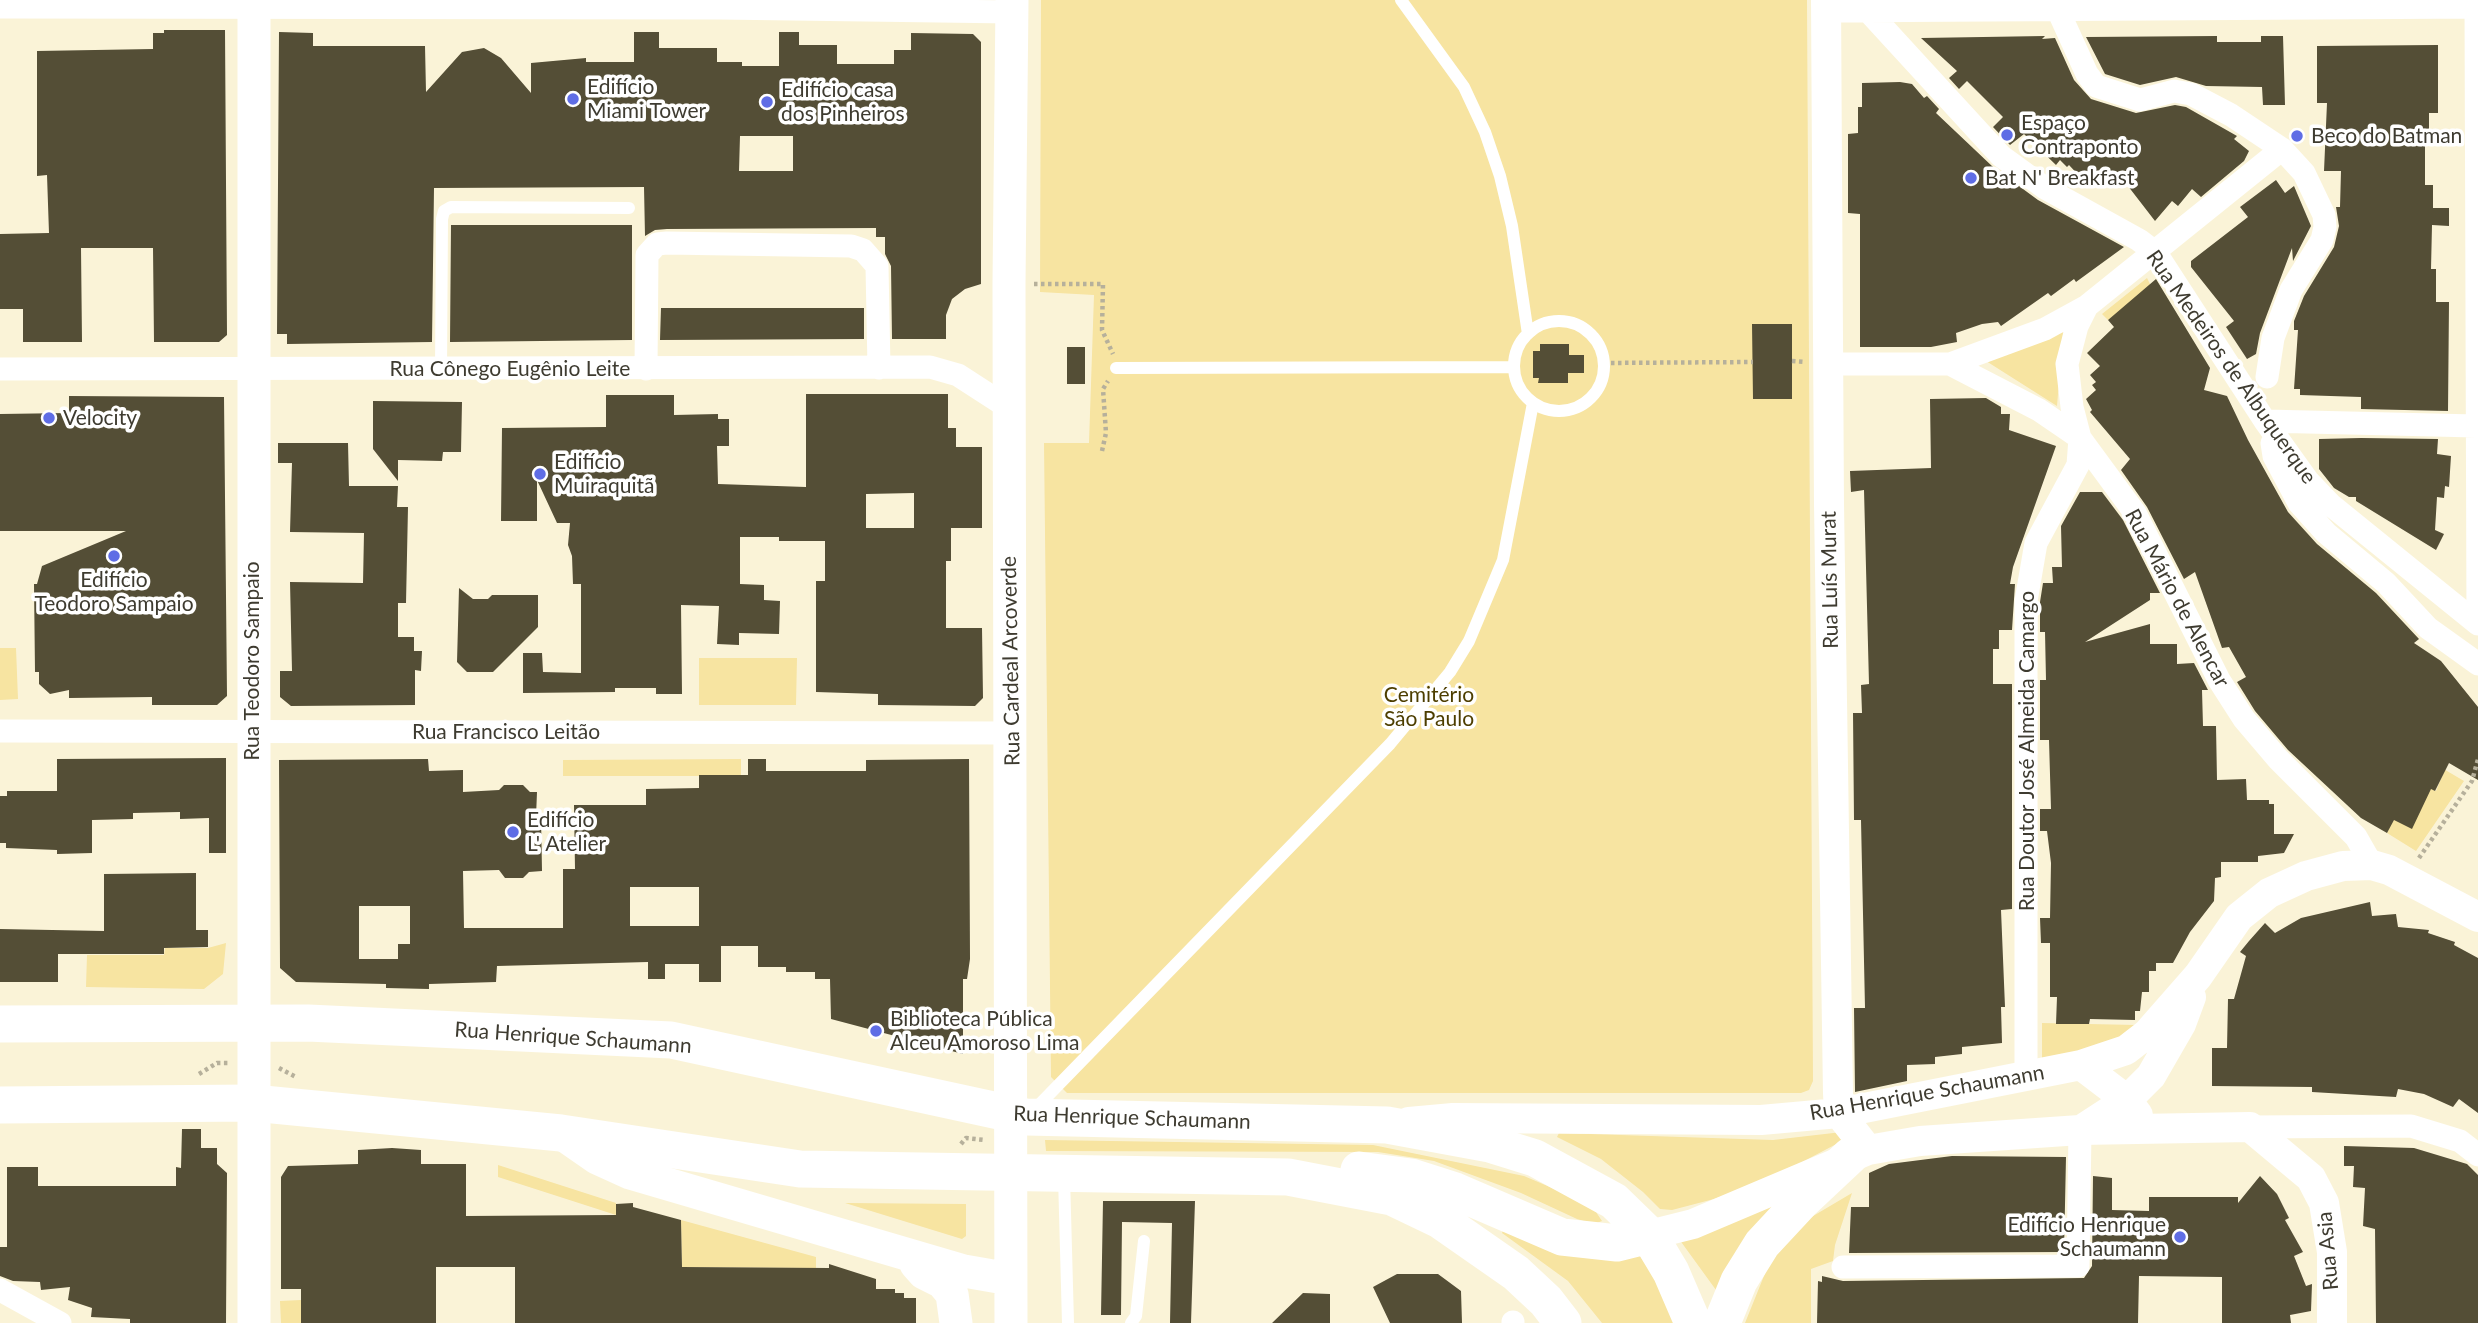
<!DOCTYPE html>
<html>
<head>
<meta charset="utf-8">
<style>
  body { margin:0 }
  canvas { display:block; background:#faf3d7 }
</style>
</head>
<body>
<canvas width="2478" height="1323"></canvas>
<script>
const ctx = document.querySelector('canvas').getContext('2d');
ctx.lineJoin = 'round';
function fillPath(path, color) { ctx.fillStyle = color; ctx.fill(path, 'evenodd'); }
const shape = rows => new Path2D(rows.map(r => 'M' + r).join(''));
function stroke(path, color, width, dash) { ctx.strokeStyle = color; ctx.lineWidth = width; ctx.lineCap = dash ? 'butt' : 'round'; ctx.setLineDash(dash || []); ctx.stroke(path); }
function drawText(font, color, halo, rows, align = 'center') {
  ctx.font = font + ' Lato,sans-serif'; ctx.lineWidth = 7; ctx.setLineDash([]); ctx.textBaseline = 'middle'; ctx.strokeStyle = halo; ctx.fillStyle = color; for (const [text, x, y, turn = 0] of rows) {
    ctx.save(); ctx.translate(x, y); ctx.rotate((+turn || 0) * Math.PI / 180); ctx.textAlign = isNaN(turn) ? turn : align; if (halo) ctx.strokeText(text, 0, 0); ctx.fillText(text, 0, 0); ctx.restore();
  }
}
fillPath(shape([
  [1041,0,1807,0,1813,1081,1809,1090,1801,1093,1067,1093,1051,1077,1044,443,1089,443,1094,295,1040,292],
  [2147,278,2151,286,2129,305,2108,320,2102,314],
  [2063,332,2057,406,1986,361],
  [0,648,16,648,18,699,0,700],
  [699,658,797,658,796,705,699,705],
  [2425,758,2464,781,2416,851,2387,833,2393,820,2425,786,2436,791,2444,772],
  [741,759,741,776,563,776,563,760],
  [226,943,223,974,204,989,86,987,87,955,164,955,165,948,208,948],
  [2042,1023,2136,1025,2123,1045,2042,1063],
  [1842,1132,1844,1140,1768,1180,1714,1199,1672,1210,1660,1209,1643,1192,1601,1159,1557,1137,1559,1133,1773,1140],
  [1045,1140,1373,1145,1524,1176,1564,1193,1596,1212,1602,1221,1594,1224,1577,1219,1521,1193,1434,1161,1378,1152,1046,1151],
  [498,1165,616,1203,616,1215,498,1177],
  [1852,1193,1835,1245,1833,1261,1811,1269,1811,1323,1745,1323,1770,1261,1803,1222],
  [1775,1198,1784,1208,1716,1290,1679,1239],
  [845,1203,966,1204,966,1236,962,1239],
  [681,1220,816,1257,816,1268,682,1267],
  [1504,1228,1640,1256,1665,1295,1678,1323,1602,1323,1568,1281,1502,1233],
  [301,1300,301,1323,281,1323,280,1301]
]), '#f7e4a1');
fillPath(shape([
  [164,30,225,30,227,335,219,342,154,342,153,248,81,248,82,342,23,342,23,309,0,309,0,234,49,233,47,175,37,176,37,51,153,49,153,33,164,33],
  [279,32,313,33,313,46,425,46,426,92,462,52,484,48,501,58,531,93,531,63,586,58,586,62,634,62,634,32,659,32,659,48,717,48,717,62,742,62,742,66,779,66,779,32,799,32,799,45,837,45,837,64,894,64,894,50,911,50,911,33,973,34,981,42,981,284,965,289,952,299,946,315,946,339,892,339,891,266,885,254,885,237,876,237,876,228,667,229,655,230,645,236,644,187,434,188,432,342,287,344,287,334,277,334],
  [740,136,793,136,793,171,739,171],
  [2045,36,2042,39,2055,38,2074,80,2091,99,2136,113,2175,105,2186,107,2237,136,2234,139,2249,151,2244,161,2201,197,2192,189,2178,206,2172,201,2155,221,2121,177,2109,185,2092,171,2083,180,2069,165,2067,167,2060,160,2056,165,2024,134,2010,145,1993,127,2003,117,1967,81,1959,89,1949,78,1957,71,1921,38],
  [2217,36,2217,42,2261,42,2261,36,2283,36,2285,105,2263,105,2262,87,2206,86,2176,77,2140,85,2105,74,2086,37],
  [2438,45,2438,113,2429,113,2429,139,2425,139,2425,185,2433,185,2433,208,2449,208,2449,226,2432,225,2431,269,2436,269,2436,302,2449,302,2448,411,2361,409,2361,397,2300,395,2300,389,2294,389,2298,330,2294,330,2294,321,2304,296,2334,247,2339,226,2336,207,2340,207,2341,171,2324,171,2327,103,2317,103,2317,46],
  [1900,82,1912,84,1924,98,1927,96,1939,109,1936,113,1993,167,2038,200,2124,247,2076,282,2074,279,2051,296,2048,293,2001,326,1998,322,1982,324,1956,333,1957,342,1931,347,1860,347,1860,214,1848,213,1848,134,1858,133,1858,107,1862,107,1862,83],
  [2276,180,2285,193,2294,186,2311,226,2293,261,2292,248,2260,333,2256,354,2247,359,2226,327,2234,321,2191,267,2191,261,2248,217,2240,207],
  [451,225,632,225,632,340,450,342],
  [2156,279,2210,368,2204,390,2227,396,2248,440,2288,512,2317,544,2376,593,2419,639,2414,643,2441,661,2478,707,2478,780,2449,763,2435,791,2431,789,2412,829,2394,820,2387,833,2361,818,2288,750,2255,711,2237,682,2246,677,2229,647,2222,648,2195,572,2184,579,2147,507,2121,470,2130,459,2090,412,2092,410,2086,399,2096,390,2092,385,2096,382,2090,375,2100,366,2087,353,2114,327,2108,320],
  [661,308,864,308,864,339,660,340],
  [1752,324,1792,324,1792,399,1753,399],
  [1540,344,1569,344,1569,355,1584,355,1584,373,1568,373,1568,383,1538,383,1539,378,1533,378,1533,351,1540,351],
  [1067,347,1085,347,1085,384,1067,384],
  [806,394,948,394,948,428,956,428,956,447,982,447,982,528,951,528,951,561,946,561,946,628,982,628,983,698,975,706,878,705,878,694,816,692,816,581,825,581,825,541,779,541,779,537,740,537,740,584,764,585,764,600,780,601,779,634,739,633,739,645,717,644,719,606,681,605,682,694,656,694,656,688,615,688,615,692,523,693,523,653,542,653,543,672,581,673,581,584,573,584,572,556,568,545,570,523,557,523,537,480,537,521,501,521,502,428,606,427,606,395,674,395,674,415,718,414,718,419,729,419,729,446,717,446,718,484,806,487],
  [914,493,914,528,866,528,866,494],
  [69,396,224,397,227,696,217,705,152,705,152,697,69,698,69,690,50,694,39,684,39,672,35,672,34,584,37,584,42,566,126,531,0,531,0,414,69,413],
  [1986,398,2001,407,2001,414,2010,414,2009,430,2056,446,2013,567,2010,584,2015,584,2012,630,1999,630,1999,649,1993,649,1993,684,2012,684,2012,909,2001,910,2005,1007,2001,1007,2002,1043,1962,1047,1962,1054,1935,1057,1935,1064,1907,1065,1907,1081,1855,1092,1854,1008,1865,1008,1861,820,1854,820,1853,713,1862,713,1861,685,1869,684,1864,490,1851,492,1850,471,1931,468,1930,399],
  [373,401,462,402,461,452,443,452,442,461,398,460,398,481,373,449],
  [2361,438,2438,439,2437,454,2451,456,2449,487,2445,486,2444,498,2437,497,2435,530,2444,534,2436,550,2356,501,2356,497,2349,497,2334,488,2319,469,2319,439],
  [278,443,348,443,349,486,398,486,397,507,408,507,406,603,398,603,398,637,414,637,414,651,422,651,421,671,415,670,415,705,291,706,280,697,280,671,292,671,290,582,363,583,364,533,290,532,292,463,278,463],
  [2080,492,2102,492,2123,520,2160,593,2150,593,2150,600,2085,642,2150,624,2150,644,2177,644,2177,664,2194,663,2208,690,2202,690,2203,726,2216,726,2217,780,2246,779,2247,800,2269,800,2269,804,2274,804,2274,834,2294,834,2284,853,2258,856,2258,862,2221,862,2221,877,2215,878,2214,901,2190,932,2173,963,2156,963,2156,971,2149,971,2149,992,2142,992,2140,1011,2135,1011,2135,1020,2090,1019,2089,1024,2056,1024,2057,997,2050,997,2050,943,2041,943,2040,918,2050,918,2051,863,2047,831,2040,831,2040,809,2051,809,2049,740,2040,740,2040,680,2046,680,2045,632,2040,632,2040,602,2043,583,2053,583,2052,567,2062,567,2061,526],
  [459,588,473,599,488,599,492,595,538,595,538,627,493,672,467,672,457,662],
  [226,758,226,853,209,853,209,818,180,819,180,812,133,813,133,819,92,820,92,853,57,854,57,850,6,848,6,843,0,843,0,796,7,796,7,791,57,791,57,759],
  [428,759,429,771,463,770,463,792,499,790,504,785,523,785,530,792,537,792,536,817,541,817,542,871,529,872,523,878,505,878,499,870,463,871,464,928,563,928,563,869,575,869,574,805,646,805,646,789,699,788,699,775,748,775,748,759,766,759,766,771,866,771,866,760,969,759,970,959,967,979,963,979,963,1054,831,1019,830,979,815,979,815,972,786,972,786,967,758,967,758,946,721,946,721,982,699,982,699,964,665,964,665,979,648,979,648,962,497,966,496,982,429,984,429,989,386,988,386,984,296,982,280,968,279,760],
  [630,887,699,887,699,926,630,926],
  [359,906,410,906,410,944,398,944,398,959,359,959],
  [196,873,196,930,208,930,208,947,164,948,164,954,58,954,58,982,0,982,0,929,104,931,104,874],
  [2370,902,2372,916,2396,914,2398,927,2429,930,2428,933,2455,942,2454,945,2478,958,2478,1113,2459,1099,2453,1107,2424,1094,2398,1089,2396,1097,2312,1092,2312,1087,2212,1086,2212,1048,2227,1048,2228,999,2234,999,2246,956,2240,952,2249,941,2265,923,2275,933,2301,918],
  [182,1129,201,1129,201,1148,217,1148,217,1164,227,1173,226,1323,130,1323,130,1319,91,1317,92,1308,68,1300,70,1287,41,1290,40,1282,13,1281,0,1276,0,1247,7,1247,7,1167,38,1167,38,1186,176,1186,176,1167,181,1168],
  [2344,1146,2414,1148,2467,1164,2478,1175,2478,1323,2376,1323,2375,1229,2363,1226,2365,1188,2353,1187,2354,1166,2344,1166],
  [392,1148,421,1150,421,1164,466,1164,466,1216,616,1215,616,1204,633,1203,633,1207,681,1220,682,1267,829,1268,829,1264,876,1279,876,1289,895,1289,895,1293,904,1293,904,1298,916,1298,916,1323,515,1323,515,1267,436,1267,436,1323,301,1323,301,1289,281,1289,281,1177,288,1166,358,1164,358,1150],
  [1952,1156,2066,1157,2064,1252,1849,1253,1851,1207,1869,1207,1869,1173,1889,1164],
  [2093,1176,2112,1178,2112,1210,2149,1211,2149,1197,2238,1197,2238,1203,2260,1176,2277,1194,2289,1218,2285,1220,2303,1252,2294,1256,2306,1286,2312,1284,2311,1311,2290,1315,2291,1323,2222,1323,2222,1277,2139,1276,2138,1323,1817,1323,1818,1281,1822,1282,1822,1276,1843,1281,2084,1278,2092,1266],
  [1103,1201,1195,1201,1191,1323,1170,1323,1172,1223,1122,1222,1121,1315,1101,1315],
  [1397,1274,1438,1274,1461,1291,1462,1323,1390,1323,1373,1287],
  [1303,1293,1330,1294,1330,1323,1272,1323]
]), '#544e36');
stroke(shape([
  [1034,284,1103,284,1102,330,1113,354],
  [1792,361,1805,362],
  [1604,363,1753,362],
  [1102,451,1106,433,1103,389,1108,381],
  [2419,858,2472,781,2478,759],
  [279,1068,296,1077],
  [199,1074,217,1063,229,1063],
  [961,1144,966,1138,984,1140]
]), '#b6b09b', 4.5, [3.5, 3.5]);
stroke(shape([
  [1401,0,1464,87,1485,132,1500,176,1512,226,1528,334],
  '1514 366a45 45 0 1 1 90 0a45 45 0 1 1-90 0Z',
  [1116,368,1514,367],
  [441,369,442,219,444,211,451,207,629,208],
  [1034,1110,1390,744,1450,672,1469,641,1503,560,1533,403],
  [1064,1176,1068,1323],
  [1131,1323,1136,1316,1144,1241]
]), '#fff', 12);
stroke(shape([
  [1863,0,1868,11,2001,156,2045,188,2139,240,2156,253,2265,421,2308,481,2331,505,2478,624],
  [2476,0,2478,623],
  [0,7,719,8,1012,12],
  [2057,8,2087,74,2096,86,2140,100,2174,91,2191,94,2231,115,2282,149,2304,173,2324,215,2325,227,2322,240,2291,290,2273,338,2267,377],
  [1826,11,2478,7],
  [1828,364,1950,364,2039,410,2080,438,2135,513,2219,680,2244,719,2278,759,2356,837,2372,865],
  [1950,364,2045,329,2087,306,2282,149],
  [0,369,930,367,958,375,1009,408],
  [646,369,647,255,657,244,667,243,851,246,863,250,877,266,879,368],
  [2265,421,2476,426],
  [2272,443,2274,456,2299,503,2326,533,2386,583,2428,628,2478,664],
  [0,731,1012,733],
  [2026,1075,2026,601,2036,543,2078,465,2080,438,2072,407,2067,364,2077,326,2087,306],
  [2250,1127,2411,1126,2460,1141,2478,1155],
  [1843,1267,2078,1266,2080,1130],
  [0,1290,60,1323],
  [1513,1322,1513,1323]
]), '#fff', 23);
stroke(shape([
  [1826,0,1829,504,1838,1093,1839,1113,1868,1150],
  [2081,1065,2127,1100,2138,1115],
  [1409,1122,1453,1118,1761,1120,1839,1113,2081,1065,2126,1050,2148,1033,2198,976,2239,917,2269,893,2306,876,2343,866,2372,865,2389,870,2478,917],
  [2081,1130,2127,1100,2151,1076,2181,1024,2191,997],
  [1649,1235,1693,1224,1868,1150,1920,1141,2080,1130,2250,1127,2311,1178,2324,1203,2332,1252,2332,1323]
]), '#fff', 30);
stroke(shape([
  [561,1133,597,1158,630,1173,964,1271,1010,1279],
  [916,1264,924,1273,942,1282,952,1294,956,1323],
  [254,1323,254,0],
  [1011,1323,1009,284,1012,0]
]), '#fff', 33);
stroke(shape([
  [0,1024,308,1023,671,1040,1026,1117,1387,1125,1490,1144,1535,1158,1614,1201,1649,1235,1671,1272,1693,1323],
  [0,1105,253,1103,561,1133,800,1169,1288,1177,1392,1197,1440,1220,1516,1273,1546,1301,1563,1323],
  [1359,1170,1411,1177,1455,1191,1562,1237,1617,1243,1649,1235],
  [1722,1323,1739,1281,1762,1244,1802,1201,1850,1156]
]), '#fff', 37);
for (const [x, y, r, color] of [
  [573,99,7,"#5f6de5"],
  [767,102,7,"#5f6de5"],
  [2007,135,7,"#5f6de5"],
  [2297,136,7,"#5f6de5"],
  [1971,178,7,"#5f6de5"],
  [49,418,7,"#5f6de5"],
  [540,474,7,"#5f6de5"],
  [114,556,7,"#5f6de5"],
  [513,832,7,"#5f6de5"],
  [876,1031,7,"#5f6de5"],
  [2180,1237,7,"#5f6de5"]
]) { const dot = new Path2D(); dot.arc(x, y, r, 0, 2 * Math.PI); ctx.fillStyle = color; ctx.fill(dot); stroke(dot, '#fff', 2.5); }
drawText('21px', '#3e3b30', '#fff', [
  ["Edifício",587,87],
  ["Miami Tower",587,111],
  ["Edifício casa",781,90],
  ["dos Pinheiros",781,114],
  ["Espaço",2021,123],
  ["Contraponto",2021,147],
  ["Beco do Batman",2311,136],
  ["Bat N' Breakfast",1985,178],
  ["Velocity",63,418],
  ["Edifício",554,462],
  ["Muiraquitã",554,486],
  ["Edifício",114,580,"center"],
  ["Teodoro Sampaio",114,604,"center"],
  ["Edifício",527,820],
  ["L' Atelier",527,844],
  ["Biblioteca Pública",890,1019],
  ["Alceu Amoroso Lima",890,1043],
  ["Edifício Henrique",2166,1225,"right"],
  ["Schaumann",2166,1249,"right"]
], 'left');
drawText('21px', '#3e3b30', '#fff', [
  ["Rua Medeiros de Albuquerque",2231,367,55],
  ["Rua Cônego Eugênio Leite",510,369],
  ["Rua Luís Murat",1830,580,-91],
  ["Rua Mário de Alencar",2177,598,62],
  ["Rua Teodoro Sampaio",252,661,-90],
  ["Rua Cardeal Arcoverde",1011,661,-91],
  ["Rua Francisco Leitão",506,732],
  ["Rua Doutor José Almeida Camargo",2027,751,-90],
  ["Rua Henrique Schaumann",573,1038,4],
  ["Rua Henrique Schaumann",1927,1093,-10],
  ["Rua Henrique Schaumann",1132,1118,2],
  ["Rua Asia",2328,1251,-95]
]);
drawText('21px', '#4d3e00', '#fff', [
  ["Cemitério",1429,695],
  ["São Paulo",1429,719]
]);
</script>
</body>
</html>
